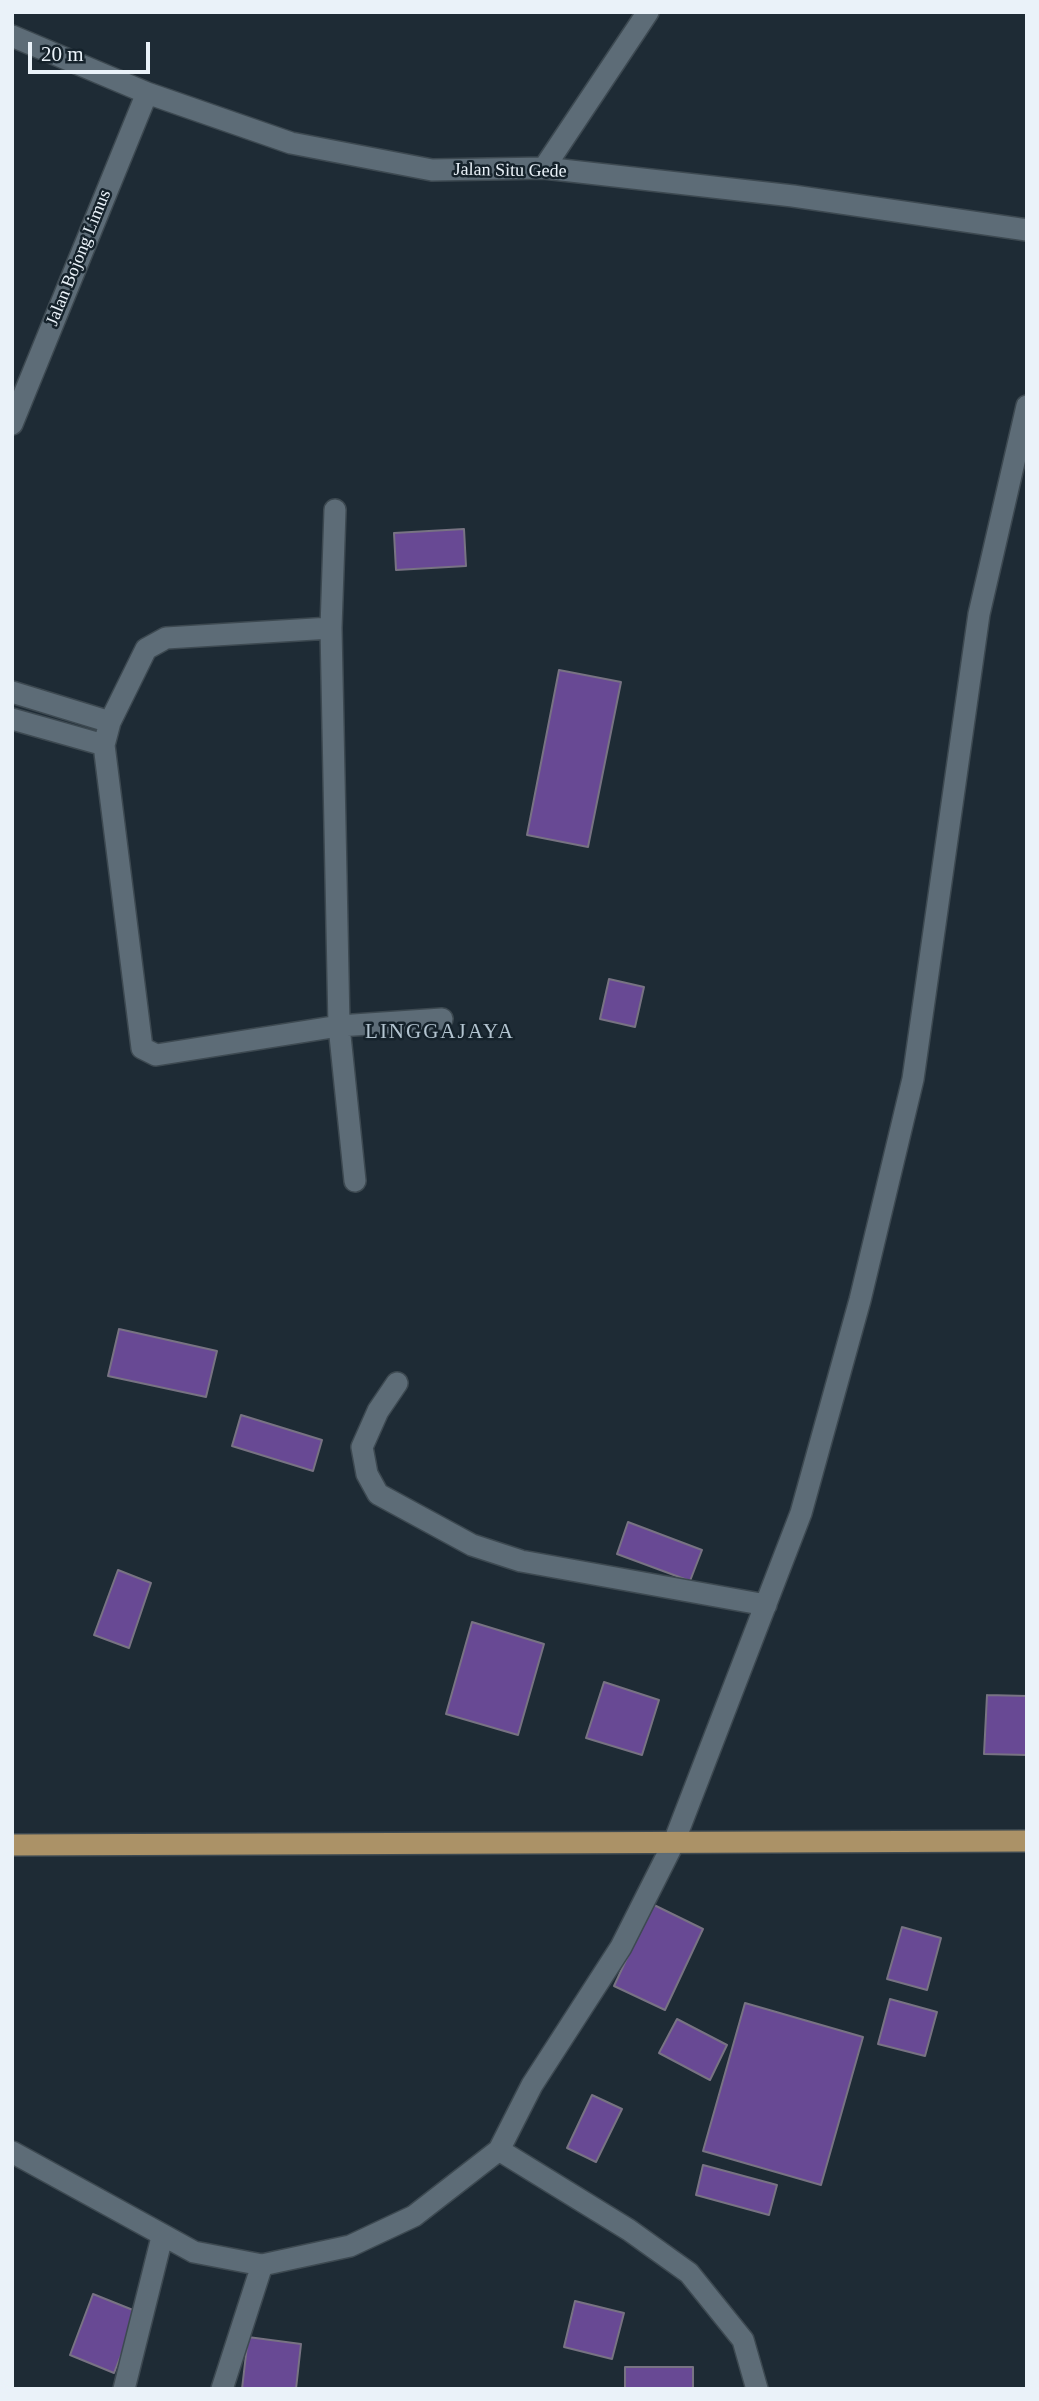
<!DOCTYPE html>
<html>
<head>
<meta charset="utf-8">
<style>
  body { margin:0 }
  #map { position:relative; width:1039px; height:2401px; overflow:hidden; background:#1e2b35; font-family:"Times New Roman",serif }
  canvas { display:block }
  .frame { position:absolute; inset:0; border:14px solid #eaf2f9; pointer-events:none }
  .scale { position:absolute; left:28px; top:42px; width:122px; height:32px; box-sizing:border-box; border:4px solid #eaf2f9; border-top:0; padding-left:9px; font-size:21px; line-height:24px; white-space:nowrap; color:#eaf2f9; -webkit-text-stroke:5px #15222b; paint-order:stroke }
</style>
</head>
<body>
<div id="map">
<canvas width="1039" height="2401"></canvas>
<div class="frame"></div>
<div class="scale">20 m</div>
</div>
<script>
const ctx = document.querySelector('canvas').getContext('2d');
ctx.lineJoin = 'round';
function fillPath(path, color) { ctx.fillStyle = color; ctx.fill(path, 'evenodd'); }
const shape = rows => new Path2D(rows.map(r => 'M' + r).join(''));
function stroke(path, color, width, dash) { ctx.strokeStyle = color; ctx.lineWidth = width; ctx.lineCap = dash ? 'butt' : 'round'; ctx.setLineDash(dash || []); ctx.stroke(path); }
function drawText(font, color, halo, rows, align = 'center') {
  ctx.font = font + ' "Times New Roman",serif'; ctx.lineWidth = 5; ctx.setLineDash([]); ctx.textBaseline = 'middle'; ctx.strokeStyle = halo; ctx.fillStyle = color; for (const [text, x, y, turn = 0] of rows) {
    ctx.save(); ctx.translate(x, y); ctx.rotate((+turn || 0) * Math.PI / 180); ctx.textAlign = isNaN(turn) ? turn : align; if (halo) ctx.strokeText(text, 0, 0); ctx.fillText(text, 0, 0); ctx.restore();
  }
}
const building = shape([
  [464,529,466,566,396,570,394,533,464,529],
  [559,670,621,682,588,847,527,835,559,670],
  [609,979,644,987,635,1027,600,1019,609,979],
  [119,1329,217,1351,206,1397,108,1376,119,1329],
  [241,1415,322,1440,313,1471,232,1446,241,1415],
  [628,1522,702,1550,690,1581,617,1554,628,1522],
  [118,1570,151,1583,129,1648,94,1635,118,1570],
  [472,1622,544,1644,518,1735,446,1714,472,1622],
  [604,1682,659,1700,642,1755,586,1738,604,1682],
  [987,1695,1027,1696,1027,1755,984,1754,987,1695],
  [652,1904,703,1929,665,2010,614,1986,652,1904],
  [902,1927,941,1938,927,1990,887,1979,902,1927],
  [890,1999,937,2012,925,2056,878,2044,890,1999],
  [745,2003,863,2037,821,2185,703,2151,745,2003],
  [677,2019,727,2045,710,2080,659,2053,677,2019],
  [592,2095,622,2109,596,2162,567,2148,592,2095],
  [703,2165,777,2185,769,2215,696,2195,703,2165],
  [93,2294,138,2312,114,2373,70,2355,93,2294],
  [575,2301,624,2313,612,2359,564,2347,575,2301],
  [248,2337,301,2344,296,2389,242,2389,248,2337],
  [625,2367,693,2367,693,2389,625,2389,625,2367]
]);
fillPath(building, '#684994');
stroke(building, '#787383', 2);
const minor = shape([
  [12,36,147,93,291,143,432,170,544,168,793,196,1027,230],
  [544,168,648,12],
  [12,424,147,93],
  [335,510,331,628,339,1026,355,1181],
  [331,628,166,638,146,649,110,722,104,745,142,1048,156,1055,339,1026,442,1019],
  [12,692,110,722],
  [12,719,104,745],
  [397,1383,378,1411,362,1447,367,1474,378,1494,472,1545,521,1561,766,1605],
  [499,2150,629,2230,689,2273,743,2340,757,2389],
  [12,2152,194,2252,262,2265,350,2246,414,2216,499,2150,532,2085,621,1947,674,1842,801,1513,860,1300,913,1079,979,614,1027,406],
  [124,2389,162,2237],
  [222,2389,262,2265]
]);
const major = shape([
  [12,1845,1027,1841]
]);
stroke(minor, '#3d4951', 24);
stroke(major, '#3d4951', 24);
stroke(minor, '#5d6c77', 21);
stroke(major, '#ab9267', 21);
drawText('18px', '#eaf2f9', '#15222b', [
  ["Jalan Situ Gede",510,171,1],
  ["Jalan Bojong Limus",79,258,-68]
]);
ctx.letterSpacing = '2px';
drawText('21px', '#b3c4d0', '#15222b', [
  ["LINGGAJAYA",440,1032]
]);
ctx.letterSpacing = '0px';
</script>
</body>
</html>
